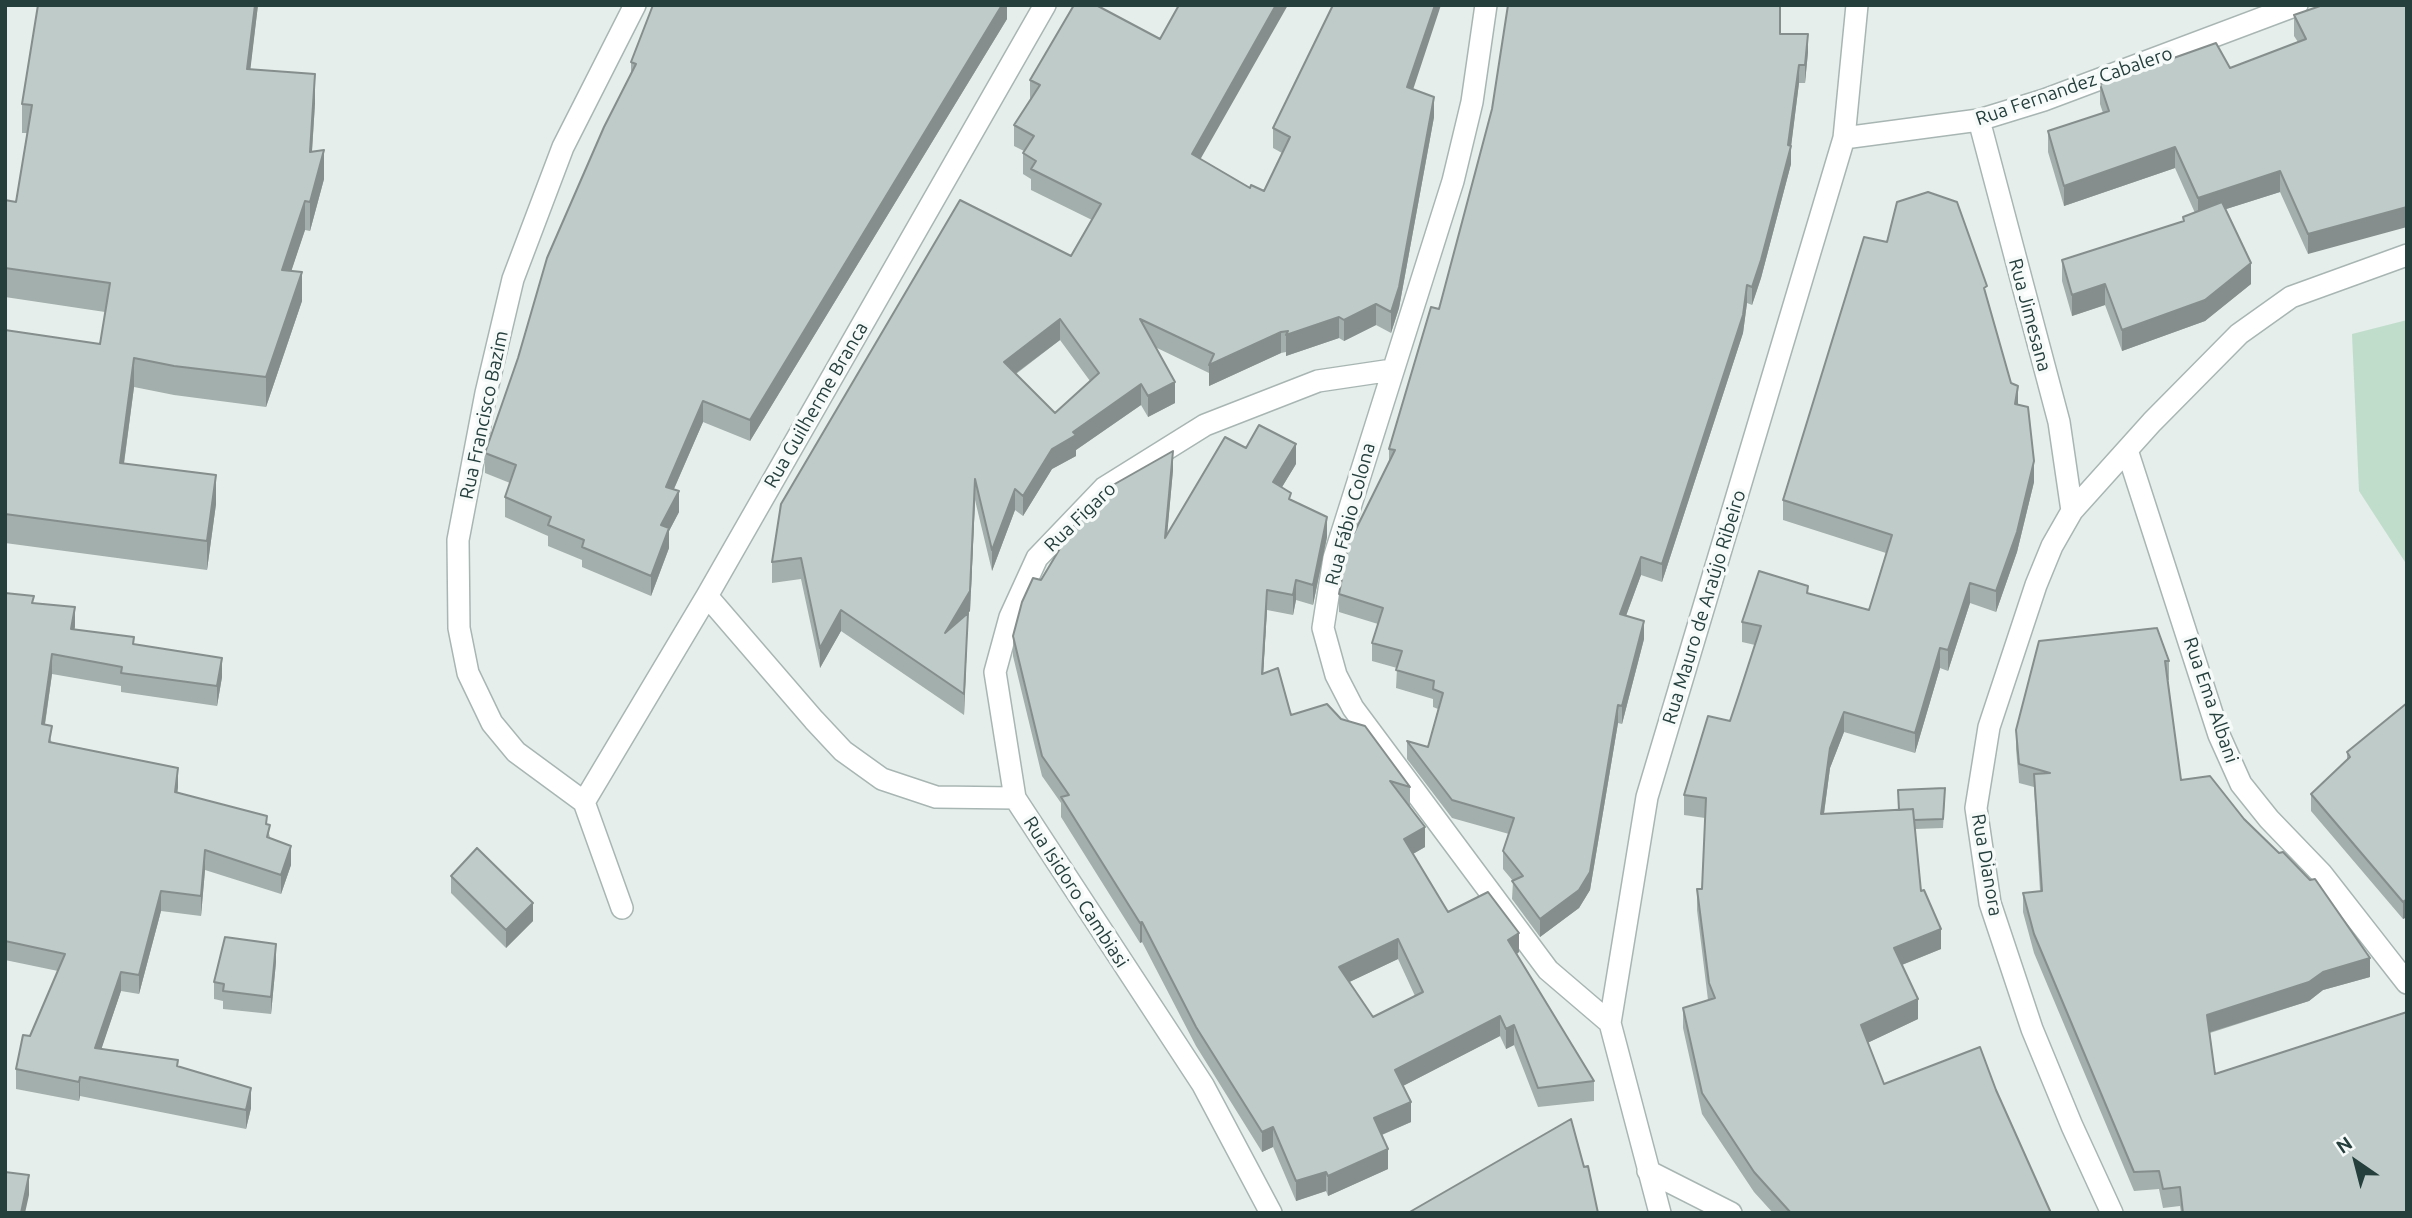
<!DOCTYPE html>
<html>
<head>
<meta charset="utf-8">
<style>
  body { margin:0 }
  #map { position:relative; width:2412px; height:1218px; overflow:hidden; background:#e6eeeb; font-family:Ubuntu,sans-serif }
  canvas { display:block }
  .frame { position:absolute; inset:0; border:7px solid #253f3c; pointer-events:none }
  .north { position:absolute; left:2321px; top:1127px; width:70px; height:70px; -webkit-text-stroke:5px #f6faf9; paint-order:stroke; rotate:325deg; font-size:19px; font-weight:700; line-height:28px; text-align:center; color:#253f3c }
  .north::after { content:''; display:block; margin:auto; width:24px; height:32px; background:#253f3c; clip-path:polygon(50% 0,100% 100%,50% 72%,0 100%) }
</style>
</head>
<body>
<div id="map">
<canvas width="2412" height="1218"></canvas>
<div class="frame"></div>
<div class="north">N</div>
</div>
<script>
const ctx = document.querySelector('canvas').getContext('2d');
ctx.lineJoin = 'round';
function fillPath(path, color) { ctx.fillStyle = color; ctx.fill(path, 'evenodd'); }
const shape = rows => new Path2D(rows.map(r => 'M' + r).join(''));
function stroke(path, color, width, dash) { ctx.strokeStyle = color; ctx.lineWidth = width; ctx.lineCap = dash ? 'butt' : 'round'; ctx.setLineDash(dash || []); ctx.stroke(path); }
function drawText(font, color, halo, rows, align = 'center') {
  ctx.font = font + ' Ubuntu,sans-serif'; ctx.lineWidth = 7; ctx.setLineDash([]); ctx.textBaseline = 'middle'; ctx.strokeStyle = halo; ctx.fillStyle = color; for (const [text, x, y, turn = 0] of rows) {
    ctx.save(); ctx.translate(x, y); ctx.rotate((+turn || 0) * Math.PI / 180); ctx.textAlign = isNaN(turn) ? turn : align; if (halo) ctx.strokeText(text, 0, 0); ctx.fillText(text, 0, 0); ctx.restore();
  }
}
fillPath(shape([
  [2407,320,2407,565,2359,491,2352,334]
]), '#c0ddcc');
const minor = shape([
  [1486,5,1472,102,1453,181,1334,558,1323,628,1336,675,1353,708,1548,970,1610,1023],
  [1979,120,2059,422,2072,511],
  [1844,138,1979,120,2044,100,2297,5],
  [2127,450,2219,735,2241,784,2269,819,2321,873,2407,983],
  [707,596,814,720,843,751,882,779,936,797,1015,798,1203,1085,1271,1213],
  [1015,798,995,672,1010,617,1037,558,1104,488,1205,425,1318,381,1392,370],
  [584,802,707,596,1045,5],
  [584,802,516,752,492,723,468,673,459,628,458,540,486,393,513,279,563,147,635,5],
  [584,802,622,908],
  [1648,1171,1731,1213],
  [1660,1213,1610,1023,1647,797,1844,138,1857,5],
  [2112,1213,2072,1126,2032,1029,1990,903,1976,808,1989,727,2036,585,2052,546,2072,511,2152,422,2239,334,2291,297,2407,255]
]);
stroke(minor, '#a8b6b3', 24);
stroke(minor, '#fff', 21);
fillPath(shape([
  [38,5,258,5,250,69,315,103,312,152,324,179,310,231,305,230,291,271,302,301,266,407,174,395,134,387,124,464,216,504,207,570,5,543,5,330,100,344,105,312,5,297,5,200,16,202,27,133,22,133,22,104],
  [1007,5,1007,19,750,441,703,422,674,489,679,512,669,531,669,548,651,596,582,567,582,560,548,546,548,536,505,517,505,497,510,483,485,473,485,453,631,73,631,62],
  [2323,5,2308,254,2280,192,2226,209,2251,284,2205,321,2122,351,2105,305,2072,316,2062,281,2062,260,2183,222,2183,217,2195,213,2175,168,2064,206,2048,152,2048,131,2103,113,2100,104,2100,84,2230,68,2298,42,2294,36,2294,15],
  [1780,34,1808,52,1805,83,1799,83,1791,146,1791,164,1761,278,1752,305,1747,303,1743,333,1662,582,1641,575,1626,616,1644,639,1622,724,1618,723,1590,890,1579,908,1540,937,1512,899,1513,881,1503,869,1503,851,1509,834,1452,818,1407,759,1407,741,1428,747,1438,709,1433,707,1433,699,1396,688,1397,668,1372,661,1372,643,1378,624,1339,612,1339,594,1354,533,1389,461,1389,449,1439,309],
  [1160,39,1200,159,1250,188,1264,191,1282,153,1273,148,1273,128,1413,89,1434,117,1399,308,1391,333,1376,325,1344,341,1339,338,1286,356,1286,352,1281,353,1209,386,1209,373,1155,347,1175,403,1148,417,1141,405,1076,450,1076,456,1052,469,1023,516,1015,510,992,571,975,500,970,611,968,613,964,715,841,631,820,668,801,579,772,583,772,562,1071,256,1092,220,1031,190,1031,179,1023,174,1023,153,1024,151,1014,146,1014,125,1030,100,1030,80],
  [1060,340,1090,381,1055,413,1016,374],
  [1987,298,2011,383,2018,405,2034,482,2017,552,1996,612,1970,603,1948,671,1940,668,1915,753,1844,732,1830,768,1824,814,1898,810,1945,797,1943,828,1915,829,1921,891,1941,949,1902,965,1918,1019,1867,1043,1884,1084,1996,1090,2051,1213,1773,1213,1754,1192,1702,1114,1683,1028,1683,1008,1708,1000,1697,910,1697,889,1702,889,1705,818,1684,815,1684,795,1730,721,1755,645,1742,642,1742,622,1808,593,1869,610,1886,553,1783,520,1783,500],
  [1296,464,1282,487,1291,500,1327,537,1313,605,1296,600,1293,615,1267,610,1263,674,1291,715,1341,719,1410,787,1410,807,1409,807,1425,847,1413,854,1448,912,1519,952,1517,954,1594,1081,1594,1101,1538,1107,1514,1045,1506,1049,1500,1036,1403,1086,1411,1122,1382,1135,1388,1169,1328,1196,1326,1191,1296,1201,1273,1147,1262,1152,1196,1046,1142,942,1140,943,1061,817,1061,803,1042,776,1013,656,1013,636,1041,580,1173,470,1167,534],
  [1398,959,1415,996,1373,1017,1349,982],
  [5,593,34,603,74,629,134,645,222,677,217,706,121,692,121,686,52,674,45,725,52,743,178,787,177,793,267,824,270,838,291,865,281,894,205,870,201,916,161,911,139,994,121,991,101,1049,178,1066,251,1108,246,1129,80,1096,79,1101,16,1089,16,1069,58,971,5,960],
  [2157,628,2169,661,2169,680,2168,680,2181,780,2370,977,2323,990,2309,1001,2210,1033,2215,1074,2407,1213,2181,1213,2180,1206,2163,1208,2159,1189,2134,1191,2034,953,2023,912,2023,893,2040,891,2034,787,2019,783,2016,749,2016,730],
  [2407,703,2407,917,2403,919,2311,811,2311,794,2347,761,2347,752],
  [451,876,533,921,506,948,451,893],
  [276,962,271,1014,223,1009,223,1001,214,999,214,982]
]), '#a3afac');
fillPath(shape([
  [255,5,258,5,247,98,247,69],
  [1002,5,1007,5,1007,19,750,441,750,420],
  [1276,5,1288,5,1192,174,1192,154],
  [1435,5,1441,5,1407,108,1407,87],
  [1808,34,1808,52,1805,83,1805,65],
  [1799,65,1799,83,1791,147,1791,146,1791,164,1761,278,1752,305,1752,287,1788,145],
  [315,74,315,103,310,181,310,152],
  [1434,97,1434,117,1399,308,1391,333,1391,312],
  [2175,147,2175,168,2064,206,2064,186],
  [324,150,324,179,310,231,310,202],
  [2280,171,2280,192,2198,218,2198,198],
  [305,201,305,230,282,299,282,270],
  [2407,207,2407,227,2308,254,2308,234],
  [2251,263,2251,284,2205,321,2122,351,2122,330],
  [302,272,302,301,266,407,266,377],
  [2105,284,2105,305,2072,316,2072,295],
  [1747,285,1747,303,1743,333,1662,582,1662,564],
  [1376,304,1376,325,1344,341,1344,320],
  [1339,317,1339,338,1286,356,1286,335],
  [1060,319,1060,340,1004,382,1004,362],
  [1281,332,1281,353,1209,386,1209,365],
  [134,358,134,387,120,492,120,463],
  [1175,382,1175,403,1148,417,1148,396],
  [1141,384,1141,405,1076,450,1076,456,1052,469,1023,516,1023,496,1052,449,1073,432],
  [2018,386,2018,406,2015,404],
  [703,401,703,422,666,507,666,487],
  [1296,444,1296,464,1273,502,1273,482],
  [1173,451,1173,470,1165,558,1165,538],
  [2034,461,2034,482,2017,552,1996,612,1996,591],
  [216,475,216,504,207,570,207,541],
  [975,479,975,500,970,611,968,613,964,715,964,694,945,633],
  [1015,489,1015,510,992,571,992,550],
  [679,491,679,512,669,531,669,548,651,596,651,576,661,525],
  [1327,517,1327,537,1313,605,1313,585],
  [1641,557,1641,575,1620,632,1620,614],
  [1296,580,1296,600,1293,615,1293,595],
  [1970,583,1970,603,1948,671,1948,650],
  [1267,590,1267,610,1262,694,1262,674],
  [75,607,75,627,71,648,71,629],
  [841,610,841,631,820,668,820,648],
  [1644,621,1644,639,1622,724,1622,706],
  [1940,648,1940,668,1915,753,1915,733],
  [52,654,52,674,42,743,42,724],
  [222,658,222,677,217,706,217,686],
  [1618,705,1618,723,1590,890,1579,908,1540,937,1540,919],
  [1844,712,1844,732,1830,768,1821,835,1821,814,1830,748],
  [178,768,178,787,175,811,175,792],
  [1425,827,1425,847,1404,859,1404,839],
  [291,846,291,865,281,894,281,875],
  [205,850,205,870,201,916,201,896],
  [161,891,161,911,139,994,139,975],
  [2407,899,2407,917,2403,919,2403,902],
  [533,903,533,921,506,948,506,930],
  [1142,922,1142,942,1140,943,1140,923],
  [1941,929,1941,949,1894,968,1894,948],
  [1519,933,1519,952,1508,960,1508,940],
  [1398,939,1398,959,1339,987,1339,967],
  [276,944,276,962,271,1014,271,997],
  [2370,958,2370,977,2323,990,2309,1001,2207,1033,2207,1015,2323,972],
  [121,972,121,991,95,1068,95,1048],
  [1918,999,1918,1019,1861,1046,1861,1025],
  [1500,1016,1500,1036,1395,1090,1395,1070],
  [1514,1025,1514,1045,1506,1049,1506,1029],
  [80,1077,80,1096,79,1101,79,1082],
  [251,1088,251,1108,246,1129,246,1110],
  [1411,1102,1411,1122,1374,1138,1374,1118],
  [1273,1127,1273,1147,1262,1152,1262,1132],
  [1388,1149,1388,1169,1328,1196,1328,1176],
  [1326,1172,1326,1191,1296,1201,1296,1181],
  [29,1175,29,1195,25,1213,21,1213]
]), '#858e8c');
const building = shape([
  [38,5,255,5,247,69,315,74,310,152,324,150,310,202,305,201,282,270,302,272,266,377,174,366,134,358,120,463,216,475,207,541,5,514,5,330,100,344,110,283,5,268,5,200,16,202,32,105,22,104,38,5],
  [653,5,1002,5,750,420,703,401,666,487,679,491,661,525,669,528,651,576,582,547,584,540,548,525,551,517,505,497,516,465,485,453,518,358,547,258,604,127,636,64,631,62,653,5],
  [1074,5,1096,5,1160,39,1179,5,1276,5,1192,154,1250,188,1251,185,1264,191,1290,137,1273,128,1333,5,1435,5,1407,87,1434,97,1399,287,1391,312,1376,304,1344,320,1339,317,1286,335,1288,331,1281,332,1209,365,1214,354,1140,319,1175,382,1148,396,1141,384,1073,432,1076,435,1052,449,1023,496,1015,489,992,550,975,479,970,591,945,633,968,613,964,694,841,610,820,648,801,558,772,562,781,504,960,200,1071,256,1101,204,1031,169,1036,161,1023,153,1034,136,1014,125,1040,85,1030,80,1074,5],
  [1060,319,1099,373,1055,413,1004,362,1060,319],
  [1508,5,1780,5,1780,34,1808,34,1805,65,1799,65,1788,145,1791,146,1761,260,1752,287,1747,285,1743,315,1662,564,1641,557,1620,614,1644,621,1622,706,1618,705,1590,872,1579,890,1540,919,1512,881,1523,876,1503,851,1514,818,1452,800,1407,741,1428,747,1443,693,1433,689,1434,681,1396,670,1402,651,1372,643,1383,608,1339,594,1351,531,1354,533,1395,450,1389,449,1431,307,1439,309,1492,109,1508,5],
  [2323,5,2407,5,2407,207,2308,234,2280,171,2198,198,2175,147,2064,186,2048,131,2109,111,2100,84,2216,43,2230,68,2306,39,2294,15,2323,5],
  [1928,192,1957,202,1987,286,1984,288,2011,383,2018,386,2015,404,2028,407,2034,461,2017,532,1996,591,1970,583,1948,650,1940,648,1915,733,1844,712,1830,748,1821,814,1913,809,1921,891,1924,890,1941,929,1894,948,1918,999,1861,1025,1884,1084,1980,1047,1996,1090,2051,1213,1791,1213,1754,1172,1702,1093,1683,1008,1715,998,1709,983,1697,889,1702,889,1706,798,1684,795,1708,716,1730,721,1739,694,1761,626,1742,622,1759,571,1808,586,1807,593,1869,610,1892,535,1783,500,1864,237,1887,242,1897,202,1928,192],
  [2222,202,2251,263,2205,300,2122,330,2105,284,2072,295,2062,260,2184,221,2183,217,2222,202],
  [1259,425,1296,444,1273,482,1291,493,1289,499,1327,517,1313,585,1296,580,1293,595,1267,590,1262,674,1278,668,1291,715,1327,704,1341,719,1365,726,1410,787,1390,781,1425,827,1404,839,1448,912,1488,892,1519,933,1508,940,1594,1081,1538,1088,1514,1025,1506,1029,1500,1016,1395,1070,1411,1102,1374,1118,1388,1149,1328,1176,1326,1172,1296,1181,1273,1127,1262,1132,1196,1027,1142,922,1140,923,1061,797,1069,795,1042,756,1013,636,1022,602,1033,578,1041,580,1082,512,1113,485,1173,451,1165,538,1225,437,1246,448,1259,425],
  [1398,939,1423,992,1373,1017,1339,967,1398,939],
  [5,593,34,596,32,603,75,607,71,629,134,637,133,644,222,658,217,686,121,673,122,667,52,654,42,724,52,726,49,742,178,768,175,792,267,816,266,824,270,825,267,837,291,846,281,875,205,850,201,896,161,891,139,975,121,972,95,1048,178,1060,177,1066,251,1088,246,1110,80,1077,79,1082,16,1069,23,1035,30,1036,65,954,5,941,5,593],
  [2157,628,2169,661,2165,661,2181,780,2210,776,2244,819,2279,853,2283,852,2310,880,2315,879,2370,958,2323,972,2309,982,2207,1015,2215,1074,2407,1012,2407,1213,2183,1213,2180,1187,2163,1189,2159,1171,2134,1172,2034,934,2023,893,2042,891,2034,774,2050,773,2019,764,2016,730,2039,641,2157,628],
  [2407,703,2407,899,2403,902,2311,794,2350,757,2347,752,2407,703],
  [1945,788,1943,819,1914,820,1913,809,1899,810,1898,790,1945,788],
  [477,848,533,903,506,930,451,876,477,848],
  [225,937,276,944,271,997,223,991,224,984,214,982,225,937],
  [1571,1119,1584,1167,1588,1166,1598,1213,1408,1213,1571,1119],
  [5,1172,29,1175,21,1213,5,1213,5,1172]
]);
fillPath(building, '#becbc8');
stroke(building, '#858e8c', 2);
drawText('19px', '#253f3c', '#f6faf9', [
  ["Rua Fernandez Cabalero",2074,86,-19],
  ["Rua Jimesana",2030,315,75],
  ["Rua Guilherme Branca",816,405,-60],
  ["Rua Francisco Bazim",484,415,-78],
  ["Rua Fábio Colona",1350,514,-75],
  ["Rua Figaro",1080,517,-44],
  ["Rua Mauro de Araújo Ribeiro",1704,607,-73],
  ["Rua Ema Albani",2211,700,71],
  ["Rua Dianora",1987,865,80],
  ["Rua Isidoro Cambiasi",1076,892,57]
]);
</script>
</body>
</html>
